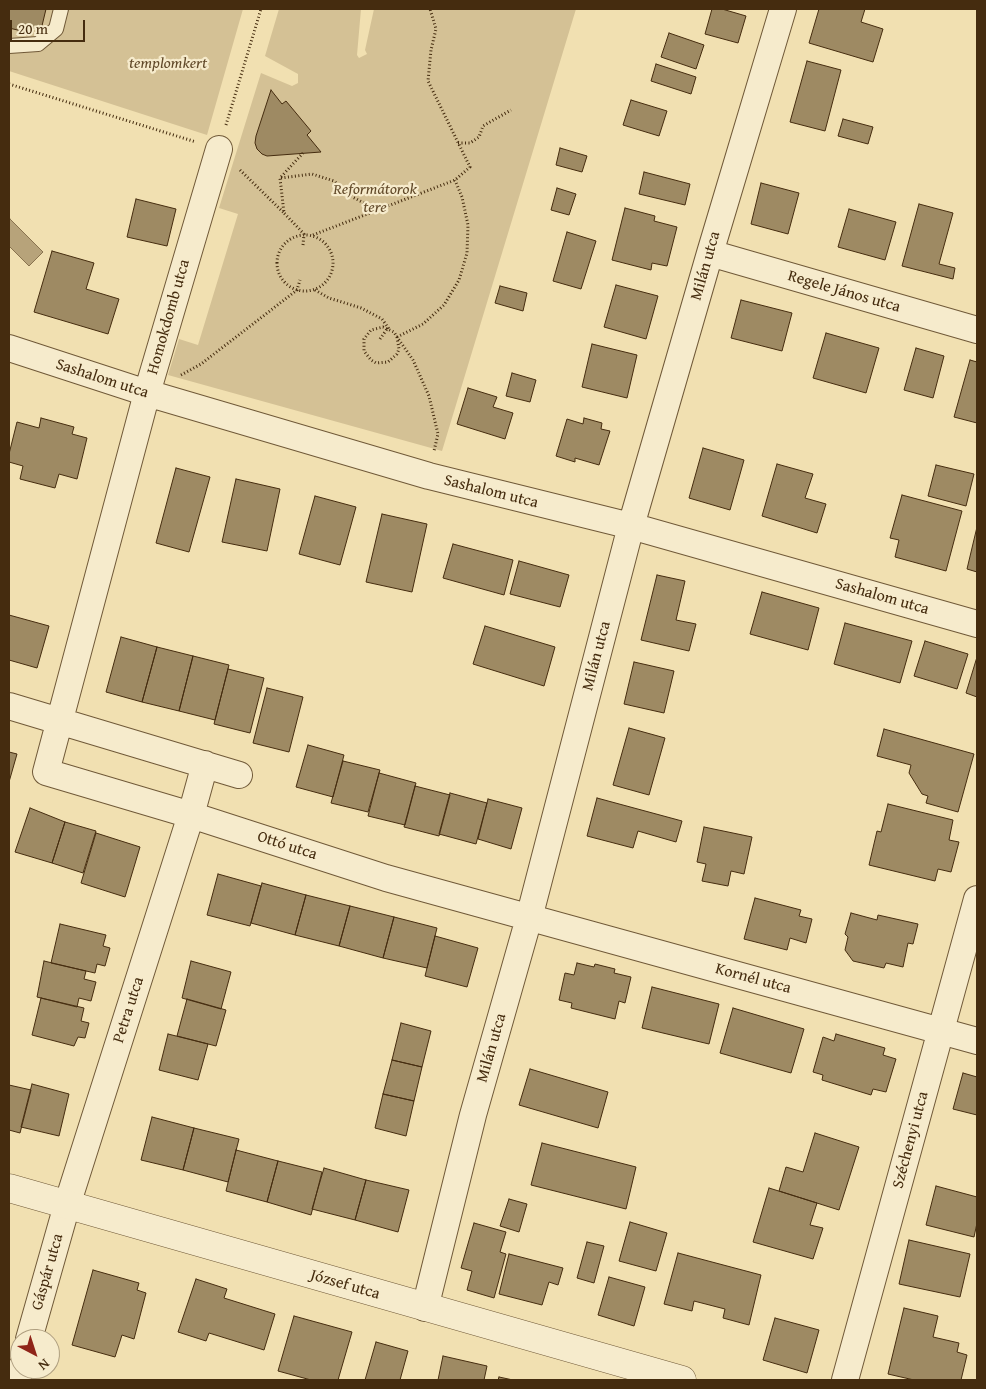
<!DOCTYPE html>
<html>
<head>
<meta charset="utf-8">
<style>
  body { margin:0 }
  #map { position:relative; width:986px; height:1389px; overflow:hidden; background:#f1e0b1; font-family:"Gentium Book Plus",serif }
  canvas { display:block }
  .frame { position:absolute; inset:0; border:10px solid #452c0f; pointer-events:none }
  .north { position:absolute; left:10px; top:1329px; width:50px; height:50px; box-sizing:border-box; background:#f6ebcc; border:1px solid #af9f80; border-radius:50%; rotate:140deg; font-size:14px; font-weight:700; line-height:20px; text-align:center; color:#452c0f }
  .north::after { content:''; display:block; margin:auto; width:18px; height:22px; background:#8f2418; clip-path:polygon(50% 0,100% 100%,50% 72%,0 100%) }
  .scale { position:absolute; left:10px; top:20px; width:75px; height:22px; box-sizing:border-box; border:2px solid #452c0f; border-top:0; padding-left:6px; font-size:15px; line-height:18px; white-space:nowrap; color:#452c0f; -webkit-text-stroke:4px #f6ebcc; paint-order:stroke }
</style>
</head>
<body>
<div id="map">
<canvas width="986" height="1389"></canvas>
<div class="frame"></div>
<div class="north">N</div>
<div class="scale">20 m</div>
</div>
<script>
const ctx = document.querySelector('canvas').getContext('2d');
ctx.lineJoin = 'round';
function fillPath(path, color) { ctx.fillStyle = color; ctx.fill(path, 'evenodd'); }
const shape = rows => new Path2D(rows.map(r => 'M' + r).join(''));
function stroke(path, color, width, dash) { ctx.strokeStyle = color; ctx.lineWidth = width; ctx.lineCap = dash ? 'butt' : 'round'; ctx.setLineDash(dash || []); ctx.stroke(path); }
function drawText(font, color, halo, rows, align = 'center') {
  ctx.font = font + ' "Gentium Book Plus",serif'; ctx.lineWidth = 4.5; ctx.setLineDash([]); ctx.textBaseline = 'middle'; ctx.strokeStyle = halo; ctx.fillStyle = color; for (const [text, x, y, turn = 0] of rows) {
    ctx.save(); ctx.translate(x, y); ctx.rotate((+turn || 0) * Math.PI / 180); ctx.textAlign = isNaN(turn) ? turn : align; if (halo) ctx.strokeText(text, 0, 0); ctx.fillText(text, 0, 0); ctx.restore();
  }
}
fillPath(shape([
  [9,9,243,9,207,135,9,71],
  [279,9,361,9,357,55,359,58,367,54,365,50,374,9,576,9,442,451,168,375,179,339,198,345,238,214,219,208,261,73,292,86,298,83,298,74,265,56]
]), '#d4c195');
const water = shape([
  [10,219,43,252,29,266,9,246,9,221,10,219]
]);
fillPath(water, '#b7a37a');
stroke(water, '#89734f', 1);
const building = shape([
  [9,9,46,9,41,30,27,27,26,32,9,28,9,9],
  [712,9,722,9,746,16,738,43,705,34,712,9],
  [819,9,865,9,861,22,883,29,873,62,809,43,819,9],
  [669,33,704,45,696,69,661,57,669,33],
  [807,61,841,70,825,131,790,122,807,61],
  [656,64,696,77,691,94,651,81,656,64],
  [271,90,282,104,286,101,311,131,307,135,321,152,267,156,262,154,257,149,255,143,256,136,271,90],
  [631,100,667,111,659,136,623,125,631,100],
  [843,119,873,127,868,144,838,136,843,119],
  [560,148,587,156,582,172,556,165,560,148],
  [644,172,690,184,685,205,639,194,644,172],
  [761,183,799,193,788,234,751,224,761,183],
  [557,188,576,194,569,215,551,210,557,188],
  [136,199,176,209,167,246,127,237,136,199],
  [919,204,953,213,939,264,955,268,953,279,902,266,919,204],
  [625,208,655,216,654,221,677,227,667,266,652,263,651,270,612,260,625,208],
  [849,209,896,222,885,260,838,247,849,209],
  [567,232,596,241,581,289,553,281,567,232],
  [52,251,94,263,86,289,119,299,108,334,34,312,52,251],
  [616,285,658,296,646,339,604,327,616,285],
  [500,286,527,293,523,311,495,303,500,286],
  [741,300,792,313,782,351,731,338,741,300],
  [826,333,879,348,866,393,813,378,826,333],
  [592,344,637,355,627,398,582,387,592,344],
  [916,348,944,356,933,398,904,390,916,348],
  [970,360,977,362,977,423,954,417,970,360],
  [512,373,536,380,530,402,506,396,512,373],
  [468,388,497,397,493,407,513,413,505,439,457,424,468,388],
  [41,418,74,427,72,434,87,438,77,479,59,474,55,488,20,479,23,466,9,462,9,454,17,422,39,428,41,418],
  [584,418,602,423,601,429,610,431,599,465,575,458,575,462,556,456,567,419,583,424,584,418],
  [703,448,744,460,730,510,689,498,703,448],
  [777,464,813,474,805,498,826,504,817,533,762,516,777,464],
  [936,465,974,474,966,506,928,496,936,465],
  [176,468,210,477,189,552,156,543,176,468],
  [236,479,280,489,267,551,222,542,236,479],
  [902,495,962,511,946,571,895,557,899,540,890,538,902,495],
  [315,496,356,507,340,565,299,554,315,496],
  [382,514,427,524,412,592,366,582,382,514],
  [977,527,977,572,967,569,977,527],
  [453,544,513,560,504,595,443,578,453,544],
  [519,561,569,575,560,607,510,594,519,561],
  [657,575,685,581,676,620,696,624,689,651,641,640,657,575],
  [762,592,819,608,808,650,750,634,762,592],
  [9,615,49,626,37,668,9,660,9,615],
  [845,623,912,641,900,683,834,664,845,623],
  [485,626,555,647,544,686,473,664,485,626],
  [121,637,157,647,142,702,106,692,121,637],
  [925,641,968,654,957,689,914,676,925,641],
  [157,647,193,656,179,711,142,702,157,647],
  [193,656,229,665,215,720,179,711,193,656],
  [977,657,977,697,966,693,977,657],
  [634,662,674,671,664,713,624,704,634,662],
  [228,669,264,678,250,733,214,724,228,669],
  [267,688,303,697,289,752,253,743,267,688],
  [629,728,665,738,649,795,613,785,629,728],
  [884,729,974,754,958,812,926,803,928,796,922,794,909,773,911,765,877,756,884,729],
  [308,745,344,755,333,797,296,787,308,745],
  [9,752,17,754,9,782,9,752],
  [343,761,380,770,368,812,331,803,343,761],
  [379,773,416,783,405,825,368,816,379,773],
  [415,786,450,795,439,836,404,827,415,786],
  [450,793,487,803,476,844,439,834,450,793],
  [597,798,682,821,676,842,638,831,633,848,587,836,597,798],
  [488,799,522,808,511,849,478,839,488,799],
  [888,804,953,820,949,840,959,842,951,872,938,869,935,881,869,865,877,831,881,832,888,804],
  [30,808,65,822,52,863,15,852,30,808],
  [65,822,96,831,83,873,52,863,65,822],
  [704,827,752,837,744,874,731,871,728,886,702,881,706,864,697,862,704,827],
  [96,833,140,847,125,897,81,883,96,833],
  [218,874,261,886,250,926,207,915,218,874],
  [262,883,306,895,295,935,251,923,262,883],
  [306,895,350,906,339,946,295,935,306,895],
  [755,898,801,910,799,916,812,919,806,943,790,938,787,950,744,939,755,898],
  [350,906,394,917,383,958,339,946,350,906],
  [851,913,877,920,878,915,918,924,913,944,908,943,903,967,886,963,884,968,853,961,845,950,848,937,845,934,851,913],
  [394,917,437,928,427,968,383,958,394,917],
  [60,924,106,935,103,946,110,948,105,966,97,964,95,973,51,963,60,924],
  [435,936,478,948,467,987,425,976,435,936],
  [44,961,86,971,84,979,96,982,91,1001,79,998,77,1007,37,997,44,961],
  [191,961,231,972,221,1009,182,998,191,961],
  [577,963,594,967,595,964,615,969,614,973,631,977,625,1003,619,1001,615,1019,571,1008,572,1003,559,1000,565,973,574,975,577,963],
  [652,987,719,1004,709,1044,642,1028,652,987],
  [41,998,84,1008,81,1021,89,1023,85,1038,78,1037,74,1046,32,1035,41,998],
  [187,999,226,1010,216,1046,177,1036,187,999],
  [733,1008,804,1029,791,1073,720,1053,733,1008],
  [401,1023,431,1031,422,1067,392,1060,401,1023],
  [168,1034,208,1044,198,1080,159,1070,168,1034],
  [836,1034,885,1048,883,1055,896,1059,886,1092,873,1089,871,1095,822,1080,823,1075,813,1072,823,1037,834,1041,836,1034],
  [392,1060,422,1067,414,1101,383,1094,392,1060],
  [530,1069,608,1092,598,1128,519,1105,530,1069],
  [963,1073,977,1077,977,1115,953,1109,963,1073],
  [32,1084,69,1094,59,1136,21,1127,32,1084],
  [9,1085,31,1090,20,1133,9,1130,9,1085],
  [383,1094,414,1101,406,1136,375,1128,383,1094],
  [152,1117,194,1128,183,1170,141,1160,152,1117],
  [194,1128,239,1139,228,1182,183,1170,194,1128],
  [815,1133,859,1147,839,1210,779,1191,786,1167,803,1172,815,1133],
  [542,1143,636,1167,626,1209,531,1185,542,1143],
  [236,1150,278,1161,267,1202,226,1191,236,1150],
  [278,1161,322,1172,311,1215,267,1202,278,1161],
  [324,1168,366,1180,355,1220,312,1209,324,1168],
  [366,1180,409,1190,398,1232,355,1220,366,1180],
  [936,1186,977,1197,977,1223,974,1237,926,1225,936,1186],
  [769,1188,817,1203,810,1225,823,1228,813,1259,753,1242,769,1188],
  [509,1199,527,1204,519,1232,500,1226,509,1199],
  [630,1222,667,1233,656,1271,619,1261,630,1222],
  [474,1223,506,1232,500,1252,506,1254,494,1298,467,1290,472,1271,461,1268,474,1223],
  [909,1240,970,1254,960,1297,899,1284,909,1240],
  [587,1242,604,1246,594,1283,577,1278,587,1242],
  [678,1253,761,1275,749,1325,723,1318,725,1309,694,1301,692,1311,664,1304,678,1253],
  [509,1254,563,1268,558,1285,549,1282,542,1305,499,1294,509,1254],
  [93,1270,139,1283,137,1290,146,1293,134,1339,122,1335,115,1357,72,1345,93,1270],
  [609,1277,645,1287,634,1326,598,1315,609,1277],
  [196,1279,227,1289,224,1298,275,1314,264,1350,209,1333,206,1341,178,1332,196,1279],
  [904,1308,938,1316,933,1337,959,1343,957,1352,967,1355,961,1380,914,1380,888,1374,904,1308],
  [294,1316,352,1332,338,1380,311,1380,278,1371,294,1316],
  [775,1318,819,1330,807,1373,763,1360,775,1318],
  [376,1342,408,1351,400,1380,365,1380,376,1342],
  [443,1356,487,1366,484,1380,438,1380,443,1356],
  [499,1377,513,1380,498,1380,499,1377]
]);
fillPath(building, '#9e8a63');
stroke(building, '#452c0f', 1);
const service = shape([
  [9,46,38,44,56,29,61,9]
]);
const minor = shape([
  [219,149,147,393,46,772,191,815,386,878,977,1041],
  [710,253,977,330],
  [9,348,147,393,429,476,631,526,977,624],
  [9,706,239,775],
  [425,1308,473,1115,529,918,631,526,710,253,783,9],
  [29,1339,67,1205,191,815,205,764],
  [17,1380,20,1369],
  [845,1380,977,899]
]);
const tertiary = shape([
  [9,1188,682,1380]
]);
stroke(service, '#705938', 16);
stroke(minor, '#705938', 28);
stroke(tertiary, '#705938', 29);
stroke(shape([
  [9,84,196,142],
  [226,125,261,9],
  [458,143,470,143,479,137,483,126,511,110],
  [240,170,284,213],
  [281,178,312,174,334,181,347,194,377,210],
  [313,235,455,180,470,167,428,81,431,50,436,29,430,9],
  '277 263a28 28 0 1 1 56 0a28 28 0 1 1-56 0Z',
  [303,245,304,234,284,213,280,178,303,153],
  [315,290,329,298,361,308,382,319,389,329],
  [397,337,399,349,397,354,388,362,376,363,371,360,364,351,364,339,371,330,383,327,394,332,397,337,413,360,429,396,438,434,434,451],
  [397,337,423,324,444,305,459,280,467,253,468,225,462,197,455,180],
  [380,339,387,329],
  [181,375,201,364,297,290,300,280]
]), '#452c0f', 3, [1, 2.5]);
stroke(service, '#f6ebcc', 14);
stroke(minor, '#f6ebcc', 26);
stroke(tertiary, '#f6ebcc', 28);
drawText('italic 16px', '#624a2a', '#f6ebcc', [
  ["templomkert",168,64],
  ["Reformátorok",375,190],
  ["tere",375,208]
]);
drawText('16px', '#452c0f', '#f6ebcc', [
  ["Milán utca",706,266,-74],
  ["Regele János utca",844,292,16],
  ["Homokdomb utca",169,317,-74],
  ["Sashalom utca",102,379,18],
  ["Sashalom utca",491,492,14],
  ["Sashalom utca",882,597,16],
  ["Milán utca",597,656,-75],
  ["Ottó utca",287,846,18],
  ["Kornél utca",753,979,15],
  ["Petra utca",129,1010,-72],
  ["Milán utca",492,1048,-74],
  ["Széchenyi utca",911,1140,-75],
  ["Gáspár utca",48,1272,-74],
  ["József utca",345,1285,16]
]);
</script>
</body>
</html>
